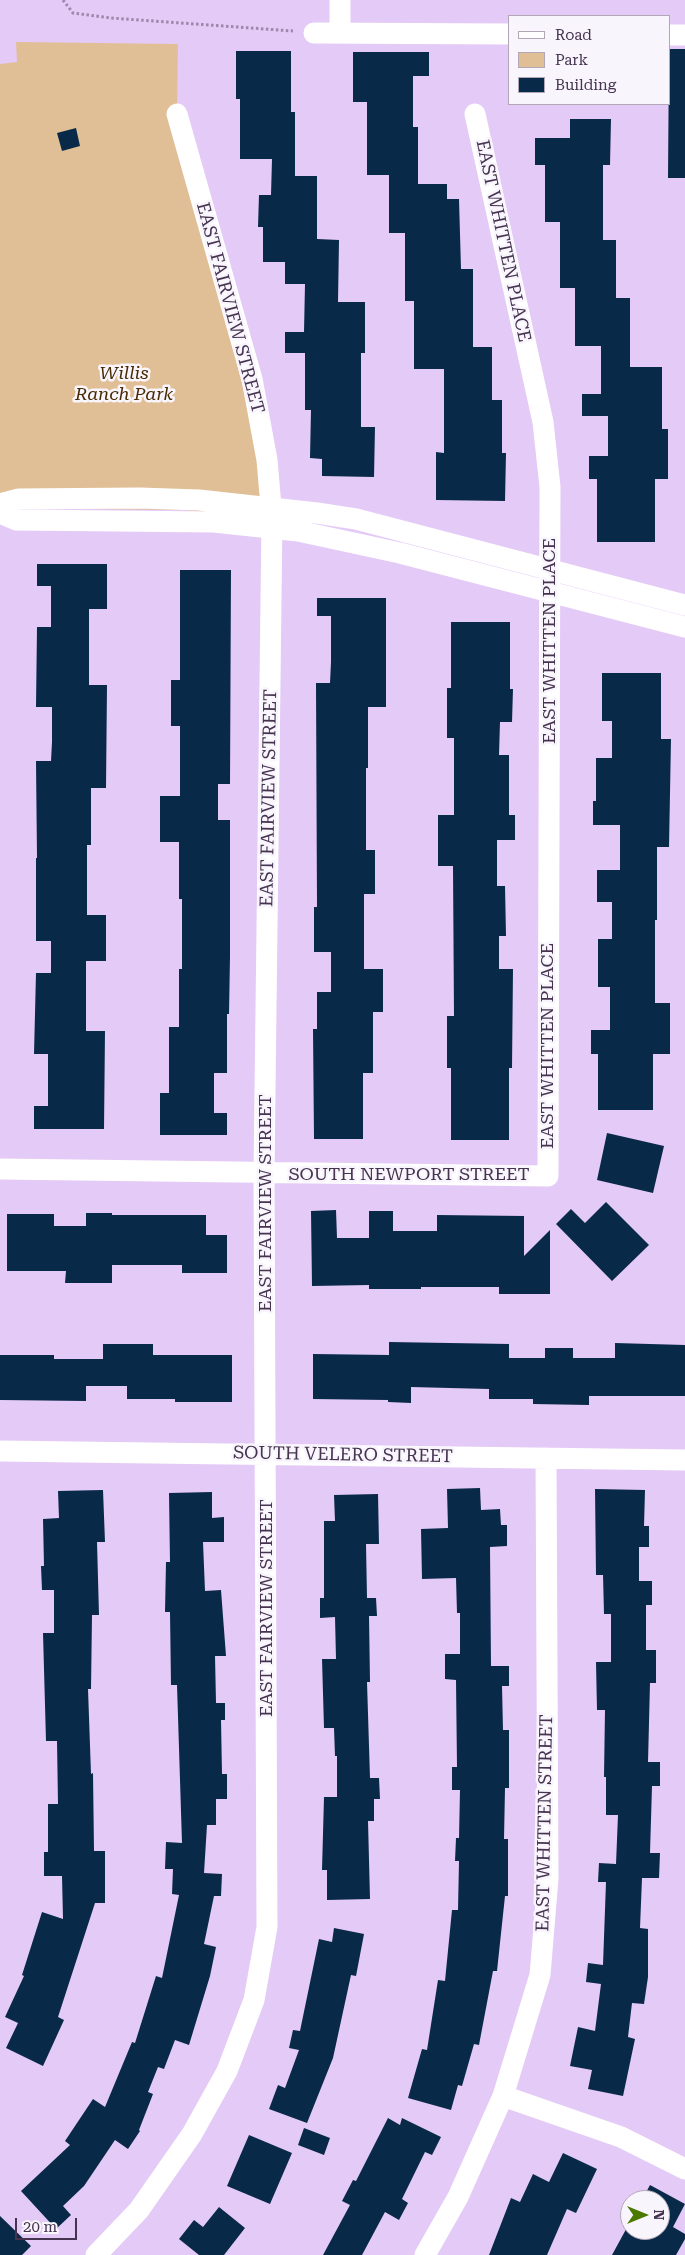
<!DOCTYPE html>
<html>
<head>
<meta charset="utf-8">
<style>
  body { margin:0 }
  #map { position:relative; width:685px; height:2255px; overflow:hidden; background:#e4caf6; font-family:"Roboto Serif",serif }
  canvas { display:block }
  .legend { position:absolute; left:508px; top:15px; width:162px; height:90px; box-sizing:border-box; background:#f9f5fc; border:1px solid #b1a7b7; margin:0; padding:6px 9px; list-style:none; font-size:15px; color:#453350 }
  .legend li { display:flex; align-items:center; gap:10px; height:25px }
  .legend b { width:25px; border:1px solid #b1a7b7 }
  .north { position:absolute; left:620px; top:2190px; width:50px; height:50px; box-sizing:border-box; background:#f9f5fc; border:1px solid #b1a7b7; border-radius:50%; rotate:90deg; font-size:14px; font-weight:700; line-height:20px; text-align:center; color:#453350 }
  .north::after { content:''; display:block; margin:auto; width:18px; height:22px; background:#4c7a00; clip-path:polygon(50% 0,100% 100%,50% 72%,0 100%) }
  .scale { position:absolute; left:15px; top:2218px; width:62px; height:22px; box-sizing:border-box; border:2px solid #453350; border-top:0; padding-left:6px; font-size:15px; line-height:18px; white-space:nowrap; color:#453350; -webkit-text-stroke:4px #f9f5fc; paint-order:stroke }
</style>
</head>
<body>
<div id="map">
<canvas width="685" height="2255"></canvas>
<ul class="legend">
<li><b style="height:6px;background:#fff"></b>Road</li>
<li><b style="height:14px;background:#e1bf96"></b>Park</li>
<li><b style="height:14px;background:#092949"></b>Building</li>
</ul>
<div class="north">N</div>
<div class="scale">20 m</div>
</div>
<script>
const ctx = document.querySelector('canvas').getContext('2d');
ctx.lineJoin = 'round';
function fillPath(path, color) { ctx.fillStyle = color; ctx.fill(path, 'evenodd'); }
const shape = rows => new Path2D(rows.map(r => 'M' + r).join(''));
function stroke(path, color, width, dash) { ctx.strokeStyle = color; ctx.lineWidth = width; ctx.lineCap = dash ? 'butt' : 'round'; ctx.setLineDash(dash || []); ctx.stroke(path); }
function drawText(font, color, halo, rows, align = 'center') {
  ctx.font = font + ' "Roboto Serif",serif'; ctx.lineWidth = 5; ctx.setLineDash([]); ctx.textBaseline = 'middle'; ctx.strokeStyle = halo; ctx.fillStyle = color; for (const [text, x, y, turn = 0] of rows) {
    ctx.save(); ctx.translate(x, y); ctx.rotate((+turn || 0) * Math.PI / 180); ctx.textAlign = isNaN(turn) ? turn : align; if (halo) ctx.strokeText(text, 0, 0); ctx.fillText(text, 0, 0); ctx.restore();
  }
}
fillPath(shape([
  [16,42,178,44,177,114,252,379,272,518,184,510,0,508,0,64,17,62]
]), '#e1bf96');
fillPath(shape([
  [669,49,685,49,685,178,668,178],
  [236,51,291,51,291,112,295,112,295,176,317,176,317,239,339,240,338,302,365,302,365,353,361,353,361,427,375,427,374,477,322,476,322,459,310,458,311,410,305,410,305,353,285,353,285,332,304,332,305,284,285,284,285,262,263,262,263,227,258,227,259,195,271,195,272,159,240,159,240,99,236,99],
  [353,52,429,52,429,76,413,76,413,127,418,127,418,184,447,184,447,199,459,199,461,269,473,269,473,347,492,347,492,400,502,400,502,453,506,453,505,501,436,500,436,452,444,453,444,369,414,369,414,301,405,301,405,233,389,233,389,175,367,175,367,102,353,102],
  [570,119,611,119,610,165,603,165,603,240,616,240,616,298,630,298,630,367,662,367,662,429,668,429,668,479,655,479,655,542,597,542,597,479,589,479,589,456,608,456,608,416,582,416,582,394,601,394,601,346,575,346,575,288,560,288,560,222,545,222,545,165,535,165,535,138,570,138],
  [76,128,80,146,62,151,57,133],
  [37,564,107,564,107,609,89,609,89,685,107,685,106,788,91,788,91,845,87,845,87,915,106,915,106,961,86,961,86,1031,105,1031,104,1129,34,1129,34,1106,48,1106,48,1054,34,1054,36,973,51,973,51,941,36,941,36,858,37,858,36,761,51,761,52,742,52,707,36,707,37,627,51,627,51,586,37,586],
  [180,570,231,570,230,784,218,784,218,820,230,820,230,957,229,1014,227,1014,227,1073,214,1073,214,1113,227,1113,227,1135,160,1135,160,1093,169,1093,169,1027,179,1027,179,969,182,969,182,899,179,899,179,842,160,842,160,796,180,796,180,726,171,726,171,680,180,680],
  [317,598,386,598,386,707,368,707,368,768,366,768,366,850,375,850,375,894,364,894,364,969,383,969,383,1012,373,1012,373,1073,363,1073,363,1139,314,1139,313,1029,317,1029,317,992,331,992,331,952,314,952,314,907,317,907,316,683,330,683,331,662,331,616,317,616],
  [451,622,510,622,510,689,513,689,512,722,500,722,499,755,509,755,509,815,515,815,515,840,497,840,497,886,505,886,506,936,499,936,499,969,513,969,512,1068,509,1068,509,1140,451,1140,451,1068,447,1068,447,1016,454,1016,453,866,438,866,438,815,454,815,454,738,447,738,447,688,451,688],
  [602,673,661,673,661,739,671,739,669,847,657,847,657,920,655,920,655,1003,670,1003,670,1054,653,1054,653,1110,598,1110,598,1054,591,1054,591,1030,610,1030,610,987,598,987,598,939,612,939,612,902,597,902,597,870,620,870,620,825,593,825,593,801,596,801,596,758,612,758,612,721,602,721],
  [607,1133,664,1146,653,1193,597,1180],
  [606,1202,649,1245,612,1281,556,1224,571,1209,585,1223],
  [336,1210,337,1238,369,1238,369,1211,393,1211,393,1231,437,1231,437,1215,524,1216,524,1256,550,1230,550,1294,499,1294,499,1287,421,1287,421,1289,369,1289,369,1285,312,1286,311,1211],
  [86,1213,112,1213,112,1215,206,1215,206,1235,227,1235,227,1273,182,1273,182,1265,112,1265,112,1283,65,1283,66,1271,7,1271,7,1214,54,1214,54,1226,86,1226],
  [389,1342,509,1344,509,1358,545,1358,545,1348,573,1348,573,1358,615,1358,615,1343,685,1345,685,1396,589,1396,589,1405,533,1404,533,1399,489,1399,489,1389,411,1387,411,1403,388,1402,388,1400,313,1399,313,1354,389,1355],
  [103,1344,153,1344,153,1355,232,1355,232,1402,175,1402,175,1399,127,1399,127,1386,86,1386,86,1401,0,1400,0,1355,54,1355,54,1359,103,1359],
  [480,1488,481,1510,500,1509,501,1525,507,1525,507,1546,490,1547,491,1666,509,1666,509,1686,502,1686,503,1730,509,1730,509,1788,505,1788,504,1839,508,1839,508,1896,505,1896,497,1971,493,1971,479,2045,474,2044,462,2086,458,2085,451,2110,408,2098,422,2049,427,2050,438,1980,445,1981,452,1910,458,1910,459,1861,455,1861,456,1838,459,1838,460,1790,452,1790,452,1767,457,1767,456,1680,445,1679,445,1654,460,1654,460,1613,457,1613,456,1578,422,1579,421,1529,448,1528,447,1489],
  [595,1489,645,1490,644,1526,649,1526,649,1547,639,1547,639,1581,652,1581,652,1605,646,1605,646,1650,656,1650,656,1683,650,1683,648,1762,660,1762,660,1786,652,1786,650,1853,660,1853,659,1878,642,1878,640,1928,648,1929,648,1977,644,2004,632,2003,628,2037,635,2039,623,2096,588,2089,592,2070,570,2066,578,2027,595,2031,601,1984,586,1982,588,1963,603,1965,606,1882,598,1882,599,1863,616,1864,618,1815,606,1815,606,1777,604,1777,605,1710,597,1710,596,1662,611,1662,611,1614,604,1614,603,1575,596,1575],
  [103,1490,105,1542,97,1542,99,1615,92,1615,91,1689,88,1689,91,1774,93,1773,94,1851,105,1851,105,1903,95,1903,58,2017,64,2020,43,2066,6,2048,18,2023,5,2017,24,1976,22,1975,42,1912,63,1919,62,1876,44,1876,44,1852,48,1852,48,1804,58,1804,57,1741,46,1741,43,1633,54,1633,54,1590,42,1590,41,1566,44,1566,43,1519,59,1518,58,1491],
  [212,1492,212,1518,224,1517,224,1542,203,1542,205,1591,221,1590,226,1656,215,1656,216,1703,225,1703,225,1720,221,1720,222,1774,227,1774,227,1799,216,1799,216,1825,207,1825,204,1873,222,1874,221,1896,214,1896,204,1944,216,1947,210,1976,189,2045,175,2040,164,2069,158,2067,148,2092,153,2094,139,2130,140,2131,128,2149,115,2140,84,2186,63,2206,71,2215,56,2229,21,2191,70,2145,65,2141,93,2099,105,2107,132,2042,135,2043,156,1976,162,1978,179,1895,172,1894,173,1869,165,1869,166,1842,182,1843,177,1685,171,1685,170,1612,165,1612,166,1562,170,1562,169,1493],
  [378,1494,379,1544,366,1544,367,1598,376,1598,377,1616,369,1616,370,1682,367,1682,370,1778,379,1778,380,1799,374,1799,374,1821,368,1821,370,1899,327,1900,327,1870,322,1870,324,1797,337,1797,337,1756,335,1756,334,1728,324,1728,322,1659,336,1659,335,1617,320,1618,320,1598,324,1598,324,1521,335,1521,334,1495],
  [334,1928,364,1934,356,1976,351,1975,333,2058,307,2123,269,2109,278,2085,285,2088,299,2050,289,2048,293,2030,300,2031,319,1939,332,1942],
  [388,2118,400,2125,402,2118,441,2137,432,2155,425,2152,402,2199,408,2203,399,2220,385,2212,362,2255,323,2255,350,2205,342,2201,353,2180,356,2181],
  [304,2128,330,2138,324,2155,298,2145],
  [249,2135,292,2153,270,2204,227,2186],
  [563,2153,597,2169,576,2213,567,2209,547,2255,489,2255,511,2198,520,2202,533,2174,549,2182],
  [650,2185,685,2204,673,2227,685,2234,685,2239,676,2255,612,2255,630,2222,630,2230,660,2230,660,2200,642,2200],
  [219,2207,245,2228,224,2255,199,2255,179,2239,194,2220,203,2227],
  [0,2216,31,2246,22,2255,0,2255]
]), '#092949');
stroke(shape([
  [63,0,73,13,111,18,293,31]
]), '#9e87ad', 3, [2.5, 2.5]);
stroke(shape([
  [340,0,340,33],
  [314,33,509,34],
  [669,35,685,35],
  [0,504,18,499,140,498,199,500,317,513,356,519,685,605],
  [0,513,16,520,214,522,298,531,400,553,685,627],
  [0,1169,548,1176,550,487,543,422,475,114],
  [0,1451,685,1460],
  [503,2096,621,2137,685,2169],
  [96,2255,139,2210,192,2134,227,2071,254,2000,267,1927,264,1173,272,518,267,460,252,379,177,114],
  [425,2255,458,2197,503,2096,540,1975,548,1879,546,1458]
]), '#fff', 21);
drawText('18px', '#453350', '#f9f5fc', [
  ["EAST WHITTEN PLACE",503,241,78],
  ["EAST FAIRVIEW STREET",230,308,75],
  ["EAST WHITTEN PLACE",550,641,-90],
  ["EAST FAIRVIEW STREET",269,798,-89],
  ["EAST WHITTEN PLACE",548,1046,-90],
  ["SOUTH NEWPORT STREET",409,1175],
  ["EAST FAIRVIEW STREET",266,1203,-90],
  ["SOUTH VELERO STREET",343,1455,1],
  ["EAST FAIRVIEW STREET",267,1608,-90],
  ["EAST WHITTEN STREET",545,1823,-89]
]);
drawText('italic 18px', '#462900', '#f9f5fc', [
  ["Willis",124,374],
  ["Ranch Park",124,395]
]);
</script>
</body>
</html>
